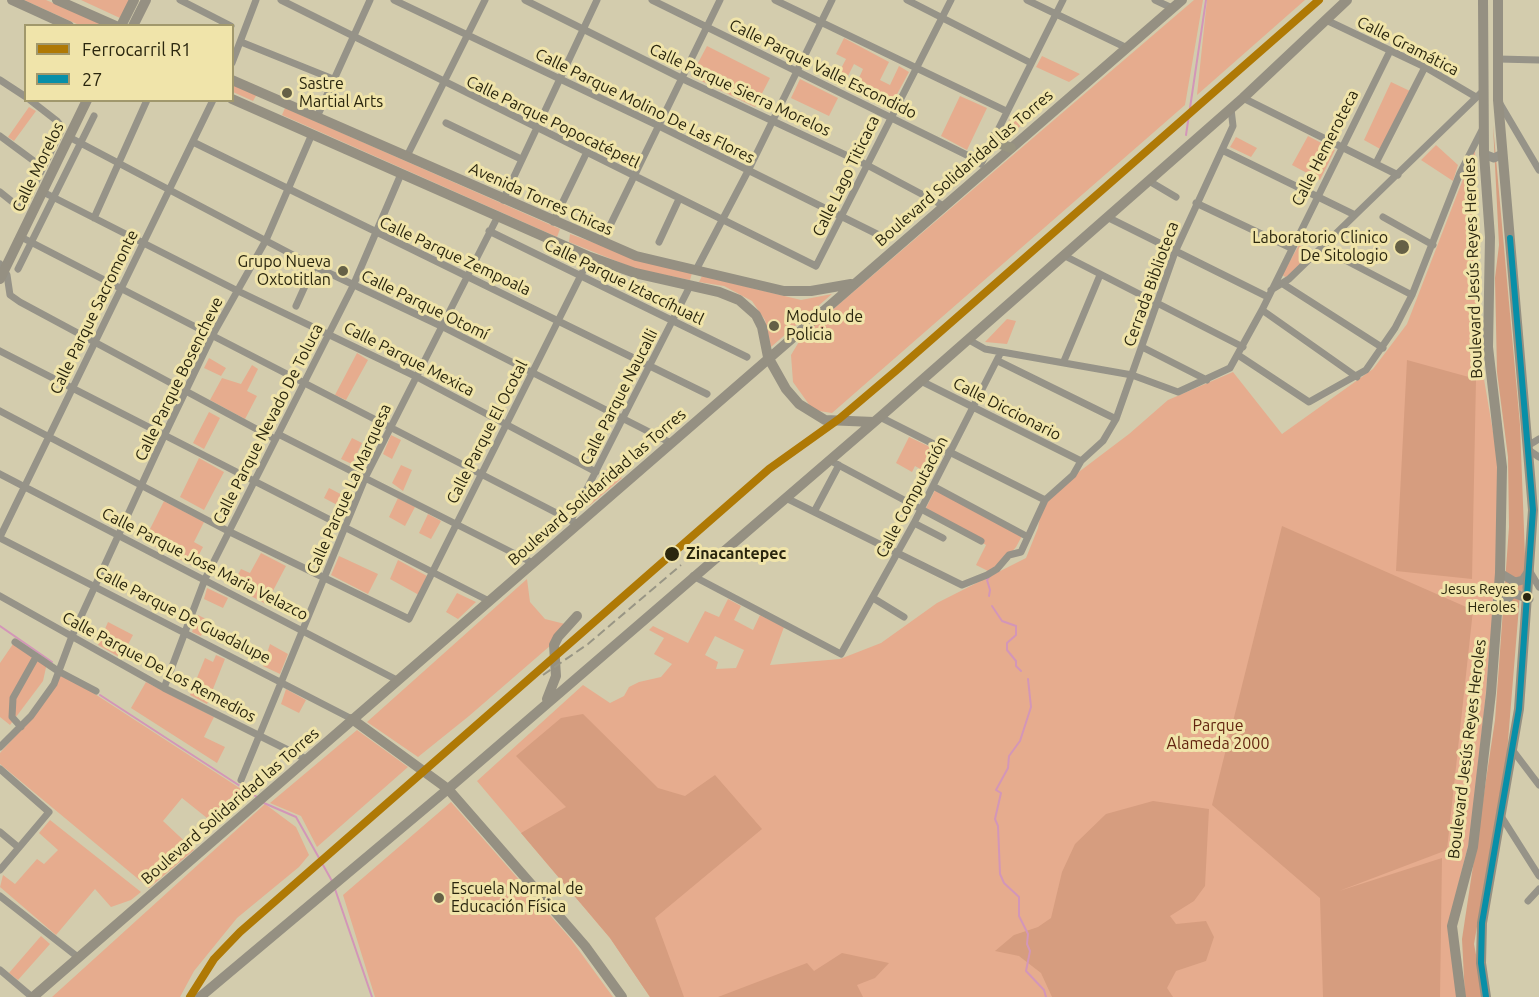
<!DOCTYPE html>
<html>
<head>
<meta charset="utf-8">
<style>
  body { margin:0 }
  #map { position:relative; width:1539px; height:997px; overflow:hidden; background:#d3ccad; font-family:Ubuntu,sans-serif }
  canvas { display:block }
  .legend { position:absolute; left:24px; top:24px; width:210px; height:78px; box-sizing:border-box; background:#f0e4aa; border:2px solid #a1986c; margin:0; padding:8px 10px; list-style:none; font-size:18px; color:#2a260e }
  .legend li { display:flex; align-items:center; gap:12px; height:30px }
  .legend b { width:30px; border:2px solid #a1986c }
</style>
</head>
<body>
<div id="map">
<canvas width="1539" height="997"></canvas>
<ul class="legend">
<li><b style="height:8px;background:#af7905"></b>Ferrocarril R1</li>
<li><b style="height:8px;background:#088fa8"></b>27</li>
</ul>
</div>
<script>
const ctx = document.querySelector('canvas').getContext('2d');
ctx.lineJoin = 'round';
function fillPath(path, color) { ctx.fillStyle = color; ctx.fill(path, 'evenodd'); }
const shape = rows => new Path2D(rows.map(r => 'M' + r).join(''));
function stroke(path, color, width, dash) { ctx.strokeStyle = color; ctx.lineWidth = width; ctx.lineCap = dash ? 'butt' : 'round'; ctx.setLineDash(dash || []); ctx.stroke(path); }
function drawText(font, color, halo, rows, align = 'center') {
  ctx.font = font + ' Ubuntu,sans-serif'; ctx.lineWidth = 6; ctx.setLineDash([]); ctx.textBaseline = 'middle'; ctx.strokeStyle = halo; ctx.fillStyle = color; for (const [text, x, y, turn = 0] of rows) {
    ctx.save(); ctx.translate(x, y); ctx.rotate((+turn || 0) * Math.PI / 180); ctx.textAlign = isNaN(turn) ? turn : align; if (halo) ctx.strokeText(text, 0, 0); ctx.fillText(text, 0, 0); ctx.restore();
  }
}
fillPath(shape([
  [24,0,46,0,105,25,79,25],
  [81,0,130,0,120,18],
  [1194,0,1203,0,1185,105,832,413,813,410,793,382,791,355,803,335],
  [1207,0,1305,0,1197,95],
  [844,38,889,62,880,80,890,85,899,66,909,72,889,109,853,91,863,69,854,64,843,86,834,82,846,59,836,54],
  [707,46,770,78,755,107,691,76],
  [1042,56,1080,74,1069,82,1036,67],
  [800,79,838,98,829,116,791,98],
  [1391,82,1410,91,1382,150,1364,140],
  [233,83,257,94,253,101,233,92],
  [960,96,987,108,967,150,941,136],
  [29,107,36,111,14,141,8,137],
  [285,108,560,229,557,237,282,115],
  [1012,115,1025,122,1005,140,1002,136],
  [1308,136,1335,150,1320,180,1292,165],
  [1236,137,1257,148,1251,157,1230,147],
  [1436,145,1458,165,1453,181,1421,160],
  [1475,148,1479,350,1499,467,1495,590,1484,713,1470,838,1448,926,1459,997,650,997,610,938,477,781,583,685,610,703,624,696,629,687,639,682,661,677,672,664,654,654,664,638,649,630,653,626,688,643,705,611,719,617,728,599,741,606,734,620,753,630,760,615,784,627,770,665,840,659,881,643,937,603,1026,558,1038,528,1043,499,1129,434,1168,400,1233,372,1282,434,1373,369,1407,324],
  [715,636,744,650,736,668,716,669,718,662,705,655],
  [570,234,638,259,692,273,690,280,636,269,569,242],
  [1299,245,1313,253,1289,279,1282,275],
  [702,276,801,300,832,294,771,347,765,320,752,301,724,286,699,282],
  [1007,319,1016,321,1007,344,985,342],
  [357,353,368,360,346,400,335,395],
  [209,358,226,368,221,376,204,368],
  [252,365,258,369,247,391,257,396,245,419,210,400,222,378,241,384],
  [209,412,220,418,204,449,193,443],
  [391,435,401,440,392,459,383,454],
  [909,437,943,453,931,475,915,466,912,472,896,463],
  [352,438,362,443,352,464,341,459],
  [199,458,224,472,204,510,180,497],
  [401,465,412,470,403,491,392,483],
  [607,469,622,478,589,506],
  [329,488,350,499,345,509,324,498],
  [935,490,1022,536,1016,547,1003,562,988,571,976,565,986,545,926,508],
  [398,498,415,507,405,526,389,517],
  [164,501,204,522,194,542,203,547,193,566,144,541],
  [428,514,441,521,431,539,419,533],
  [261,553,286,566,266,604,232,586,241,569,250,573],
  [339,556,378,574,368,594,331,575],
  [398,560,427,576,419,595,390,579],
  [527,579,530,602,545,619,573,626,469,716,418,757,367,722],
  [207,588,228,598,223,608,204,599],
  [457,593,476,602,458,619,446,612],
  [198,615,208,620,201,636,192,632],
  [108,622,133,635,121,658,98,645],
  [13,644,47,663,43,681,10,725,0,717,0,663],
  [270,644,288,654,280,674,263,666],
  [216,655,225,659,207,704,190,695,205,658,213,662],
  [55,668,241,789,207,818,182,798,163,821,194,850,149,888,0,764,0,753,19,732,57,680],
  [146,682,214,717,204,737,225,747,217,763,131,708],
  [286,689,306,700,299,713,281,704],
  [357,730,408,767,317,847,301,816,270,803],
  [451,802,570,938,613,997,375,997,343,895],
  [265,804,296,827,309,855,299,867,237,918,194,971,180,997,52,997],
  [50,820,141,892,131,900,111,907,95,889,56,935,0,887,3,875,15,884,37,859,44,864,58,850,39,833],
  [41,936,50,944,18,980,9,973]
]), '#e6ac8e');
fillPath(shape([
  [1493,125,1520,425,1526,582,1520,594,1507,753,1474,944,1484,997,1465,997,1462,939,1495,720,1509,527,1508,457,1497,372,1495,278,1499,245],
  [1407,360,1476,379,1472,579,1396,571],
  [1282,526,1473,610,1447,850,1339,891,1442,858,1440,997,1323,997,1320,898,1212,805],
  [583,714,658,788,685,796,715,775,762,829,655,918,684,997,650,997,610,938,521,833,566,807,516,756,561,718],
  [1153,801,1209,809,1205,886,1194,901,1170,916,1176,924,1206,921,1214,937,1206,961,1176,971,1167,988,1173,997,1052,997,1041,973,1019,956,995,951,1014,935,1038,927,1051,918,1062,872,1075,844,1106,814],
  [842,953,889,963,875,978,857,985,863,997,718,997,807,963,814,971]
]), '#d69d7f');
stroke(shape([
  [1186,135,1206,0],
  [989,596,990,590,987,580,990,576],
  [992,606,1002,621,1016,626,1016,635,1007,643,1007,650,1016,661,1016,666,1021,671],
  [0,626,52,662],
  [1028,679,1031,707,1020,741,1009,756,1008,768,996,790,1001,793,995,819,998,826,1000,874,1004,883,1019,897,1019,916,1028,934,1027,944,1030,951,1026,971,1044,990,1046,997],
  [100,695,257,797],
  [264,803,296,817,332,881],
  [335,889,372,997]
]), '#d396b8', 2);
stroke(shape([
  [180,0,231,26],
  [281,0,816,266,951,0],
  [394,0,659,126,883,237],
  [525,0,683,79,867,165,944,206],
  [652,0,981,162],
  [775,0,1006,111],
  [907,0,1031,63],
  [1027,0,1127,48],
  [1155,0,1172,8],
  [1326,20,1425,67,1476,97],
  [241,42,333,79],
  [1498,59,1539,60],
  [232,63,256,0],
  [0,80,26,97],
  [1243,98,1398,175],
  [1499,102,1539,170],
  [317,117,370,0],
  [446,123,521,159],
  [0,136,42,167],
  [69,137,314,266,441,326,671,443],
  [193,142,707,394],
  [1222,150,1355,215],
  [407,156,485,0],
  [1376,163,1425,67],
  [981,164,1063,0],
  [1149,181,1176,197],
  [0,192,15,204,25,204,60,133,61,126,57,121,30,100],
  [43,192,238,291,415,376,596,472],
  [503,200,597,0],
  [1196,203,1291,248],
  [1107,217,1268,297],
  [1383,217,1433,245],
  [94,218,147,100],
  [553,222,586,154],
  [489,231,747,357],
  [21,237,578,524],
  [602,242,720,0],
  [659,242,679,199],
  [1322,248,1412,295],
  [1063,255,1243,347],
  [0,264,7,275,10,295,20,302,275,439],
  [18,269,94,116],
  [696,270,748,171,832,0],
  [1283,284,1383,348],
  [1271,290,1289,279,1483,91],
  [296,306,314,266],
  [1262,310,1357,377],
  [969,340,985,349,1132,375,1178,392,1230,368,1262,310,1390,51],
  [1142,347,1207,380],
  [0,351,489,601],
  [1238,355,1309,402,1366,370,1395,328,1412,295,1460,173,1483,128],
  [998,361,1116,419],
  [1064,361,1100,275],
  [921,381,1081,461],
  [0,411,228,531,409,619,590,257],
  [880,417,1045,500],
  [278,434,533,563],
  [1529,445,1539,439],
  [1530,451,1539,457],
  [829,460,981,541],
  [0,474,397,680],
  [933,486,1028,537],
  [786,498,962,585,987,575,997,569,1009,555,1021,552,1045,500,1073,475,1081,461,1103,441,1116,419,1175,252,1233,126,1231,109],
  [814,512,839,465],
  [571,520,690,286],
  [914,523,943,538],
  [0,537,213,100],
  [0,538,352,719],
  [1529,570,1539,587],
  [693,576,841,654,914,523,1001,352],
  [0,596,164,688,306,759],
  [873,598,904,617],
  [15,642,58,671,96,691],
  [164,688,205,579,353,286,401,174],
  [21,727,12,717,13,698,36,657],
  [0,747,31,716,54,684,72,636,165,434,212,336,266,240,312,134],
  [1514,752,1539,785],
  [0,769,49,812,0,870],
  [241,780,366,476,498,216],
  [1501,816,1539,876],
  [0,832,18,847],
  [0,896,79,958],
  [1528,901,1539,889],
  [0,970,32,997]
]), '#969388', 7);
stroke(shape([
  [1484,154,1494,158,1502,154],
  [1500,573,1515,582,1523,580,1529,571],
  [1499,608,1513,593,1529,599]
]), '#969388', 9);
stroke(shape([
  [12,0,69,26],
  [57,0,116,26],
  [121,26,134,0],
  [133,26,146,0],
  [232,80,636,256,784,291,811,291,851,284],
  [232,99,590,257,635,273,719,292,739,300,756,315,762,327,768,357,786,389,799,404,825,420,874,422],
  [0,279,87,100],
  [547,699,556,676,554,645,558,637,577,616],
  [352,719,448,789,585,946,622,997],
  [33,997,1182,0],
  [200,997,448,789,880,417,1243,98,1347,0],
  [1461,997,1452,926,1473,847,1491,693,1500,573,1502,467,1488,347,1490,237,1484,154,1483,0],
  [1486,997,1481,963,1482,923,1519,709,1533,510,1498,100,1498,0]
]), '#959082', 10);
stroke(shape([
  [993,137,996,142,1011,148]
]), '#989480', 10);
stroke(shape([
  [543,675,588,644,681,565],
  [190,997,214,959,240,932,501,706,557,652,673,554]
]), '#999685', 2, [9, 4.5]);
stroke(shape([
  [1486,997,1481,963,1482,923,1519,709,1533,510,1510,238]
]), '#088fa8', 6);
stroke(shape([
  [190,997,214,959,240,932,769,469,839,419,898,369,1319,0]
]), '#af7905', 8);
for (const [x, y, r, color] of [
  [287,93,6,"#656046"],
  [1402,247,8,"#656046"],
  [343,271,6,"#656046"],
  [774,326,6,"#656046"],
  [672,554,8,"#2a260e"],
  [1527,597,5,"#2a260e"],
  [439,898,6,"#656046"]
]) { const dot = new Path2D(); dot.arc(x, y, r, 0, 2 * Math.PI); ctx.fillStyle = color; ctx.fill(dot); stroke(dot, '#f0e4aa', 2); }
drawText('14px', '#2a260e', '#f0e4aa', [
  ["Jesus Reyes",1516,589],
  ["Heroles",1516,607]
], 'right');
drawText('16px', '#2a260e', '#f0e4aa', [
  ["Calle Gramática",1408,46,27],
  ["Calle Parque Valle Escondido",823,69,26],
  ["Calle Parque Sierra Morelos",740,90,25],
  ["Calle Parque Molino De Las Flores",645,106,26],
  ["Calle Parque Popocatépetl",553,122,26],
  ["Calle Hemeroteca",1325,148,-63],
  ["Calle Morelos",38,167,-64],
  ["Boulevard Solidaridad las Torres",964,168,-41],
  ["Calle Lago Titicaca",846,176,-64],
  ["Avenida Torres Chicas",541,199,24],
  ["Calle Parque Zempoala",455,256,25],
  ["Boulevard Jesús Reyes Heroles",1473,268,-92],
  ["Calle Parque Iztaccíhuatl",624,282,26],
  ["Cerrada Biblioteca",1151,284,-70],
  ["Calle Parque Otomí",425,305,26],
  ["Calle Parque Sacromonte",94,312,-64],
  ["Calle Parque Mexica",409,359,27],
  ["Calle Parque Bosencheve",179,379,-64],
  ["Calle Parque Naucalli",619,397,-63],
  ["Calle Diccionario",1007,409,27],
  ["Calle Parque Nevado De Toluca",268,424,-63],
  ["Calle Parque El Ocotal",487,432,-63],
  ["Boulevard Solidaridad las Torres",597,487,-41],
  ["Calle Parque La Marquesa",349,489,-66],
  ["Calle Computación",912,497,-62],
  ["Calle Parque Jose Maria Velazco",205,564,27],
  ["Calle Parque De Guadalupe",183,615,27],
  ["Calle Parque De Los Remedios",159,667,28],
  ["Boulevard Jesús Reyes Heroles",1467,749,-83],
  ["Boulevard Solidaridad las Torres",230,806,-41]
]);
drawText('16px', '#2a260e', '#f0e4aa', [
  ["Sastre",299,84],
  ["Martial Arts",299,102],
  ["Laboratorio Clinico",1388,238,"right"],
  ["De Sitologio",1388,256,"right"],
  ["Grupo Nueva",331,262,"right"],
  ["Oxtotitlan",331,280,"right"],
  ["Modulo de",786,317],
  ["Policia",786,335],
  ["Escuela Normal de",451,889],
  ["Educación Física",451,907]
], 'left');
drawText('bold 16px', '#2a260e', '#f0e4aa', [
  ["Zinacantepec",686,554]
], 'left');
drawText('16px', '#632410', '#f0e4aa', [
  ["Parque",1218,726],
  ["Alameda 2000",1218,744]
]);
</script>
</body>
</html>
